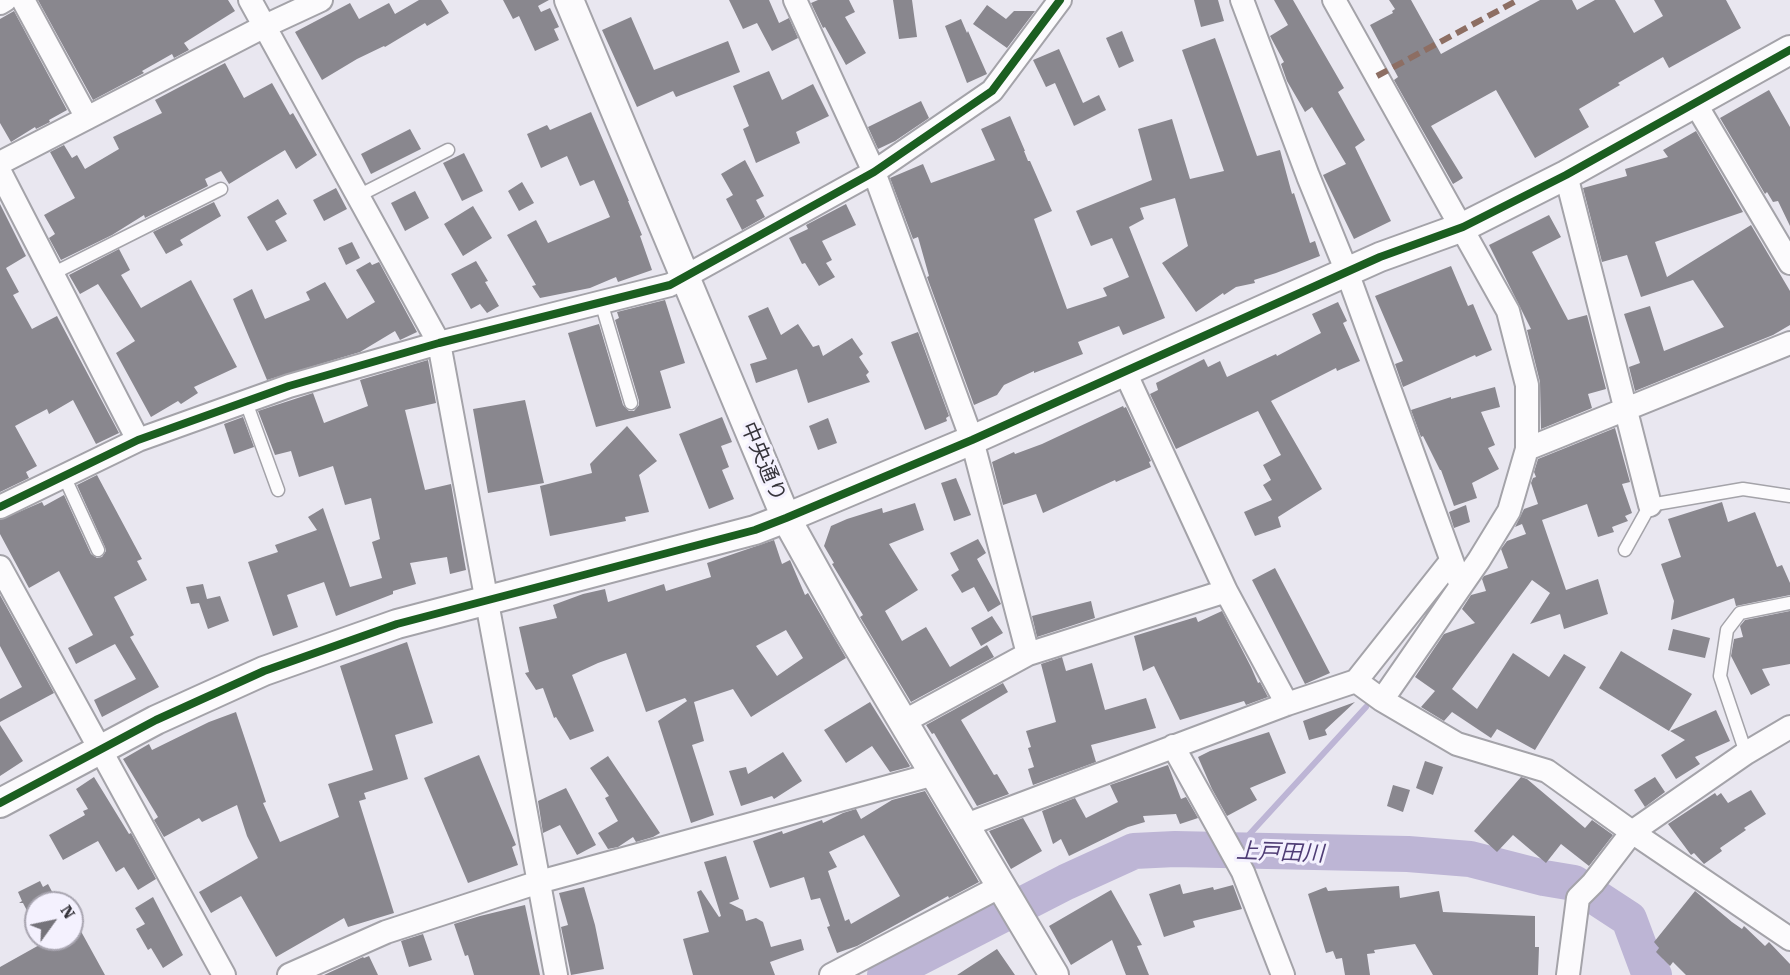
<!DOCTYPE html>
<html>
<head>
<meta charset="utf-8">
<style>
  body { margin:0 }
  #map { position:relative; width:1790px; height:975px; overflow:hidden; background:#e9e7f0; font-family:"Roboto Serif",serif }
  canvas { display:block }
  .north { position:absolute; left:24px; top:891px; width:60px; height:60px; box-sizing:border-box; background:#f4f1fe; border:2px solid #a8a5b0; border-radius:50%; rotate:57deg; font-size:16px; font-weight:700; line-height:24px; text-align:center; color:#36343b }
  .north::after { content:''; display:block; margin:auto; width:21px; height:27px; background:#75737a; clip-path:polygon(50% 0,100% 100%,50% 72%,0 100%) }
</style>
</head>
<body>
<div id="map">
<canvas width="1790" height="975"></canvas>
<div class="north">N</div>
</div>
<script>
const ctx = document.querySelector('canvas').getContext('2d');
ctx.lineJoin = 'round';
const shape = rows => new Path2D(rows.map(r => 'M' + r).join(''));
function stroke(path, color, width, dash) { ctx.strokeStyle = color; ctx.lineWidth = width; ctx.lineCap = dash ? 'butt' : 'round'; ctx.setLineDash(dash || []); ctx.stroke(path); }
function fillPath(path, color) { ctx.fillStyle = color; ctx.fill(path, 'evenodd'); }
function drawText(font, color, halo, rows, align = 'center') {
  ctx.font = font + ' "Roboto Serif","Noto Sans JP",serif'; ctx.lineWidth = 6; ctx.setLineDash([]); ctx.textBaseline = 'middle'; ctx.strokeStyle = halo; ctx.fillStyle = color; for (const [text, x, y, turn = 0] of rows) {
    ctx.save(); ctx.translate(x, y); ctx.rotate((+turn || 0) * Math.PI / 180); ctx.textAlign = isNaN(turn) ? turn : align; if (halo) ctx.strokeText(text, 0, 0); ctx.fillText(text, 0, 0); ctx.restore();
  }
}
stroke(shape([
  [1235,850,1366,707]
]), '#bdb5d5', 6);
stroke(shape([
  [885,975,1066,882,1134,851,1175,849,1408,854,1470,859,1544,878,1574,883,1629,919,1648,970,1654,975]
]), '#bdb5d5', 36);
fillPath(shape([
  [38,0,228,0,235,11,184,43,189,50,174,58,172,54,142,71,144,73,93,100],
  [419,0,441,0,449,13,427,26,425,23,385,47,384,46,357,59,322,80,295,32,350,3,359,19,389,3,395,14],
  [503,0,549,0,538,6,541,12,550,8,559,27,554,29,559,40,535,51,519,16,513,19],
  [729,0,769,0,779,23,789,18,798,38,772,51,757,23,743,29],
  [818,0,849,0,855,12,845,17,866,53,846,65,825,27,823,28,811,3],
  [893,0,912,0,917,37,899,39],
  [1194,0,1218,0,1224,21,1201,27],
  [1274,0,1293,0,1344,88,1338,92,1365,140,1355,147,1391,221,1354,239,1323,175,1346,164,1312,107,1305,112,1287,81,1281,64,1284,62,1270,36,1288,25],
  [1389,0,1411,0,1441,54,1540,0,1572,0,1577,10,1595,0,1615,0,1634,33,1663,16,1654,0,1726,0,1741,28,1669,68,1663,57,1618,83,1620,85,1579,109,1589,127,1535,158,1496,90,1431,126,1463,178,1453,184,1394,80,1398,77,1370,25,1393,13,1392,11,1395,9],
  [987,5,1006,19,1014,11,1035,11,1007,48,973,24],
  [14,11,67,110,49,120,50,122,36,129,35,127,11,142,0,123,0,19],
  [631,17,654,70,728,41,740,72,676,97,673,91,637,107,602,30],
  [961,19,967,33,968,31,987,74,967,83,945,26],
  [1122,31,1134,61,1119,68,1106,38],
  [1215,38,1257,156,1280,150,1292,194,1294,193,1310,243,1315,241,1320,256,1276,273,1254,280,1255,283,1236,287,1224,295,1223,293,1196,312,1162,263,1188,246,1175,198,1140,208,1144,219,1129,227,1165,318,1123,335,1119,326,1078,342,1083,354,1034,373,1034,371,1004,385,997,395,974,405,927,277,929,276,918,237,913,239,890,178,923,164,931,183,995,160,981,129,1010,116,1025,151,1024,151,1028,161,1030,161,1052,211,1034,219,1067,309,1107,296,1103,288,1129,277,1112,238,1091,246,1076,211,1152,180,1138,129,1172,119,1190,179,1224,171,1182,50],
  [1059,49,1083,103,1099,95,1106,110,1074,126,1055,83,1046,87,1033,60],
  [225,63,244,98,272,83,290,115,293,113,317,155,296,169,285,150,229,184,221,171,205,179,208,186,145,218,144,215,112,235,61,260,49,238,55,234,44,215,75,198,50,152,64,145,72,158,77,155,85,169,119,149,113,137,162,113,155,100],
  [769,71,782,100,813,84,829,116,796,132,800,143,756,163,743,129,749,126,733,86],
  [1769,90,1790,127,1790,226,1778,201,1773,202,1767,192,1765,194,1720,118],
  [921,101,929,118,895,141,878,149,868,127],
  [591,112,629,201,628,201,642,235,640,236,652,270,618,282,616,277,590,288,540,298,532,286,536,285,507,235,536,220,548,243,610,217,594,180,580,186,567,156,541,168,527,134,547,125,550,130],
  [410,129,421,149,371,174,361,154],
  [1696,131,1743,212,1655,242,1667,277,1751,225,1790,291,1790,325,1773,335,1635,391,1629,367,1640,363,1624,314,1650,306,1664,351,1724,327,1693,280,1641,297,1627,255,1602,262,1583,188,1627,176,1625,169,1668,157,1663,150],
  [464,153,483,191,462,201,443,163],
  [745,160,764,196,756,200,765,217,742,230,726,199,733,195,721,174],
  [522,182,534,203,519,211,508,191],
  [336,188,347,209,324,221,313,200],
  [415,191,429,218,405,231,391,203],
  [278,199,287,214,275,221,287,241,267,251,247,217],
  [214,202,221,216,180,240,183,245,166,254,153,232],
  [0,204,26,256,6,268,19,292,13,295,32,329,57,316,119,433,96,444,73,400,49,414,47,409,15,426,37,466,26,472,29,478,0,492],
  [846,204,856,225,822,241,832,260,826,263,835,277,819,286,805,263,802,264,789,238,808,229,806,225],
  [473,206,492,238,463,256,444,224],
  [1549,215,1561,237,1532,252,1568,320,1587,315,1606,389,1588,394,1592,408,1541,429,1540,382,1527,330,1531,329,1489,245],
  [352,242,360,258,346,265,338,248],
  [119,249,130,270,121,275,141,308,191,280,237,367,194,387,198,393,181,404,178,401,151,417,116,353,135,341,98,284,80,294,69,275],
  [476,261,488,281,485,282,499,306,487,313,480,304,471,309,451,274],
  [370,262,372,265,379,262,417,332,400,340,395,331,360,352,267,380,233,299,252,289,265,319,310,300,306,292,325,282,347,319,375,302,356,270],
  [1451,266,1468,306,1473,304,1492,350,1476,357,1475,355,1403,387,1395,364,1403,361,1375,296],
  [665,300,685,363,660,371,671,408,596,427,568,333,599,324,623,405,629,411,634,411,639,405,639,401,615,320,619,318,617,312],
  [1338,302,1347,321,1343,323,1360,361,1337,371,1336,368,1271,401,1322,489,1278,517,1281,527,1255,536,1244,512,1272,500,1263,485,1271,480,1263,465,1281,455,1258,411,1176,449,1150,394,1158,390,1156,383,1204,359,1208,367,1220,361,1227,377,1276,354,1277,356,1321,333,1312,314],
  [768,307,781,335,798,324,813,347,819,345,823,356,852,338,863,354,859,357,869,372,866,375,870,382,808,403,797,369,756,383,750,364,767,359,748,316],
  [918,332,949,416,946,418,947,421,925,430,891,342],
  [428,360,436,403,405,410,425,490,451,484,466,570,450,574,447,557,410,563,416,584,393,591,393,594,336,616,324,582,287,595,298,627,273,636,248,562,278,552,275,545,317,530,308,517,323,508,350,587,382,578,372,542,380,539,371,498,345,505,333,466,299,477,291,451,275,455,258,411,313,393,324,423,368,406,360,380],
  [1495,387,1500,407,1481,412,1495,445,1488,448,1499,469,1472,483,1477,498,1454,506,1441,470,1440,470,1423,436,1421,437,1411,410,1451,397,1451,399],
  [525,400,544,483,488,493,473,409],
  [1123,406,1124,408,1126,407,1151,461,1149,462,1151,467,1116,482,1115,480,1043,513,1036,494,1003,505,992,462,1014,452,1015,454,1042,444],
  [243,417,254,447,234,454,224,424],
  [722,417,732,442,721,446,729,467,722,470,734,499,709,509,679,434],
  [828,418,837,443,818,450,809,426],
  [627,426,657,461,639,475,649,512,625,517,626,521,550,536,540,486,592,473,590,464],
  [1615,428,1630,482,1622,484,1632,513,1625,516,1628,521,1612,527,1614,532,1598,537,1587,504,1542,520,1566,590,1598,579,1608,614,1564,629,1560,614,1530,624,1550,593,1532,580,1452,689,1477,709,1513,653,1549,677,1564,654,1586,667,1535,750,1497,729,1491,738,1452,712,1444,721,1421,707,1435,691,1415,677,1444,634,1475,623,1462,609,1471,595,1486,591,1482,579,1484,576,1508,568,1501,549,1507,541,1526,534,1522,524,1515,527,1524,509,1538,504,1531,483,1533,478,1536,477,1534,472,1538,459],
  [97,475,142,559,137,561,147,580,114,597,134,635,130,637,159,687,102,717,94,700,136,679,115,644,76,664,68,648,93,635,59,571,29,588,0,534,0,520,42,502,44,506,64,495,91,554,97,558,102,557,106,551,105,547,77,485],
  [956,478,971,515,954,521,941,483],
  [1722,502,1728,522,1755,512,1777,567,1782,565,1790,583,1790,595,1736,606,1734,598,1671,620,1674,601,1661,564,1681,557,1668,519],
  [915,503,924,530,889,544,918,590,885,611,902,641,926,627,950,667,987,645,994,657,911,702,860,617,863,615,832,564,834,563,824,546,831,526,847,519,882,508,883,513],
  [1466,505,1470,522,1454,528,1449,512],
  [978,539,986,553,977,559,1001,604,988,612,974,587,962,593,951,575,959,570,950,553],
  [774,540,782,564,790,560,805,595,808,593,846,658,751,717,733,689,694,702,704,741,692,745,714,815,691,823,658,721,687,701,685,698,646,712,626,653,598,663,572,675,594,731,570,740,556,717,554,718,543,688,536,690,525,673,529,672,519,627,557,618,553,605,583,594,605,589,608,602,664,584,666,591,711,577,707,563],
  [786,630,803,658,777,676,756,646],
  [1275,568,1330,673,1305,684,1252,580],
  [203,584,207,599,220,596,229,621,208,629,199,603,191,604,186,587],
  [0,595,54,693,0,722,0,699,22,687,0,646],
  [1091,601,1095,618,1037,637,1032,616],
  [1222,611,1251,667,1258,683,1260,682,1268,697,1246,705,1244,701,1180,720,1154,666,1143,671,1134,636,1196,617,1198,622],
  [1790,611,1790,664,1762,669,1770,685,1751,695,1731,656,1734,639,1743,637,1740,626,1745,620],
  [992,616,1003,633,981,646,971,628],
  [1673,629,1710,638,1705,658,1668,650],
  [407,642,433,723,395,735,408,779,364,793,366,799,359,801,394,913,348,927,344,918,276,957,241,896,211,913,199,892,258,858,247,836,237,805,202,822,199,818,164,837,154,820,158,817,123,759,149,744,152,750,209,722,236,712,266,802,263,803,280,842,339,817,328,784,373,770,340,666],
  [1621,651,1692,694,1669,731,1599,688],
  [1062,657,1066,671,1092,663,1105,710,1146,698,1156,728,1091,745,1096,762,1033,785,1028,769,1034,767,1028,748,1031,747,1026,731,1056,722,1041,664],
  [1003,683,1008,692,961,720,994,775,997,774,1009,794,977,806,934,733,932,734,926,725],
  [870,702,910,766,909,767,890,772,872,746,846,763,824,730],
  [1355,702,1325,730,1327,735,1309,740,1303,721],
  [1716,710,1730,741,1695,757,1700,764,1676,779,1661,755,1685,740,1670,731],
  [0,725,23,761,0,776],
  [1269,732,1286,773,1250,788,1257,800,1227,816,1212,789,1198,757,1210,751],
  [783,752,802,781,774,799,772,796,741,806,729,771,746,767,748,774],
  [479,755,516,845,512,847,518,865,468,883,424,778],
  [608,756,660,833,653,837,636,842,633,837,618,847,608,849,598,833,618,821,605,798,609,796,590,768],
  [1425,761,1443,767,1433,795,1416,788],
  [1168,765,1181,799,1186,797,1198,818,1180,824,1176,814,1143,816,1145,822,1128,827,1069,856,1061,839,1053,844,1042,811,1075,798,1086,818,1118,802,1110,785],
  [94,777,129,834,131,833,156,879,138,890,124,867,116,872,98,841,63,860,49,835,85,815,83,811,88,809,76,789],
  [1521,777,1527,779,1585,828,1592,820,1613,835,1589,866,1561,844,1546,863,1513,835,1497,852,1474,831],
  [1655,777,1665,792,1645,807,1634,790],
  [1393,785,1410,790,1403,812,1387,806],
  [566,788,596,845,577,855,560,825,543,833,538,801],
  [1751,790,1766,814,1744,828,1746,830,1720,848,1722,851,1704,864,1694,853,1691,855,1668,824,1715,793,1717,796,1721,793,1728,803],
  [925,791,979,882,949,898,948,896,857,946,837,953,827,927,830,926,820,898,811,900,804,877,770,888,753,841,782,831,783,834,822,820,823,823,843,813,856,809,861,819,892,800],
  [864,835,900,896,851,924,849,919,845,921,828,871,837,867,829,852],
  [1023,818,1042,851,1011,869,989,831],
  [726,856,739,899,729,903,743,910,746,921,756,918,763,922,771,947,801,939,804,950,770,962,775,975,693,975,683,939,709,932,697,892,701,890,719,917,721,916,704,862],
  [40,881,43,887,48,884,58,903,36,903,36,928,23,903,19,903,22,901,18,892],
  [1180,884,1183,894,1213,887,1214,890,1233,885,1242,909,1193,921,1195,927,1164,937,1149,894],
  [1399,886,1400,898,1439,891,1443,912,1535,916,1535,947,1539,947,1538,975,1433,975,1415,944,1374,950,1375,953,1367,954,1370,975,1345,975,1342,958,1336,959,1333,951,1326,953,1308,894,1326,887,1328,891],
  [584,887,595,925,604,969,571,975,561,927,568,925,559,893],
  [1111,890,1142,945,1137,946,1149,975,1126,975,1112,940,1071,965,1049,926],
  [1695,891,1732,922,1742,929,1744,926,1765,946,1769,942,1790,964,1790,975,1686,975,1673,962,1670,966,1656,952,1659,948,1654,942],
  [153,897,183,955,163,968,151,948,148,950,136,929,145,924,135,908],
  [525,905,540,975,474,975,468,955,465,956,454,924,480,916],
  [72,915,105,975,0,975,0,967,50,939,72,939],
  [423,934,432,960,409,967,401,941],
  [997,949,1015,975,957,975],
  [369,956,378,975,324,975,363,957,364,958]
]), '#89878e');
const service = shape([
  [358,196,448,150],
  [52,274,221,189],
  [601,302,631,403],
  [246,402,278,490],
  [64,476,98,550],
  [1625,550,1650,505,1743,489,1790,496],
  [1746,753,1720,676,1727,630,1740,613,1790,603]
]);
const minor = shape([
  [23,0,87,118],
  [250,0,439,343,556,975],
  [795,0,874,172,972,440,1028,654],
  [1242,0,1308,176,1347,272,1461,586],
  [1334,0,1508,311,1527,385,1527,449,1509,511,1479,560,1382,700],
  [0,3,5,0],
  [1695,103,1790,263],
  [0,163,265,26,321,0],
  [0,172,138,440],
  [1566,175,1650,505],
  [1125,372,1226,591,1287,704],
  [1527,449,1790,343],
  [0,507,138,440,289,386,439,343,670,285,874,172,992,91,1060,0],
  [0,567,224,975],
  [1356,681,1451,561],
  [903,722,1028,654,1226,591],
  [1173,746,1243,872,1283,975],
  [966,825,1287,704,1356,681,1382,700,1457,744,1547,771,1632,832,1790,939],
  [289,975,386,932,539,882,935,774],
  [831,975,1001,886],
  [1568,975,1578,898,1593,883,1632,832,1746,753,1790,727]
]);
const tertiary = shape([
  [569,0,786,518,846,626,1054,975],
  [0,803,156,720,264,671,397,624,755,530,786,518,972,440,1380,257,1463,227,1566,175,1790,50]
]);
stroke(service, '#a4a3a9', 15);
stroke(minor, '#a4a3a9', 26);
stroke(tertiary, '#a4a3a9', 32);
stroke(service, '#fcfbfd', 12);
stroke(minor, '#fcfbfd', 22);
stroke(tertiary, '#fcfbfd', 28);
stroke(shape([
  [1377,76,1518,0]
]), '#8d6e63', 6, [12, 6]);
stroke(shape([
  [0,507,138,440,289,386,439,343,670,285,874,172,992,91,1060,0],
  [0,803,156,720,264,671,397,624,755,530,786,518,972,440,1380,257,1463,227,1566,175,1790,50]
]), '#1b5e20', 8);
drawText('21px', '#36343b', '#f4f1fe', [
  ["中央通り",763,462,67]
]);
drawText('italic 22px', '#503e76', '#f4f1fe', [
  ["上戸田川",1280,853,2]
]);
</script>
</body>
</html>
